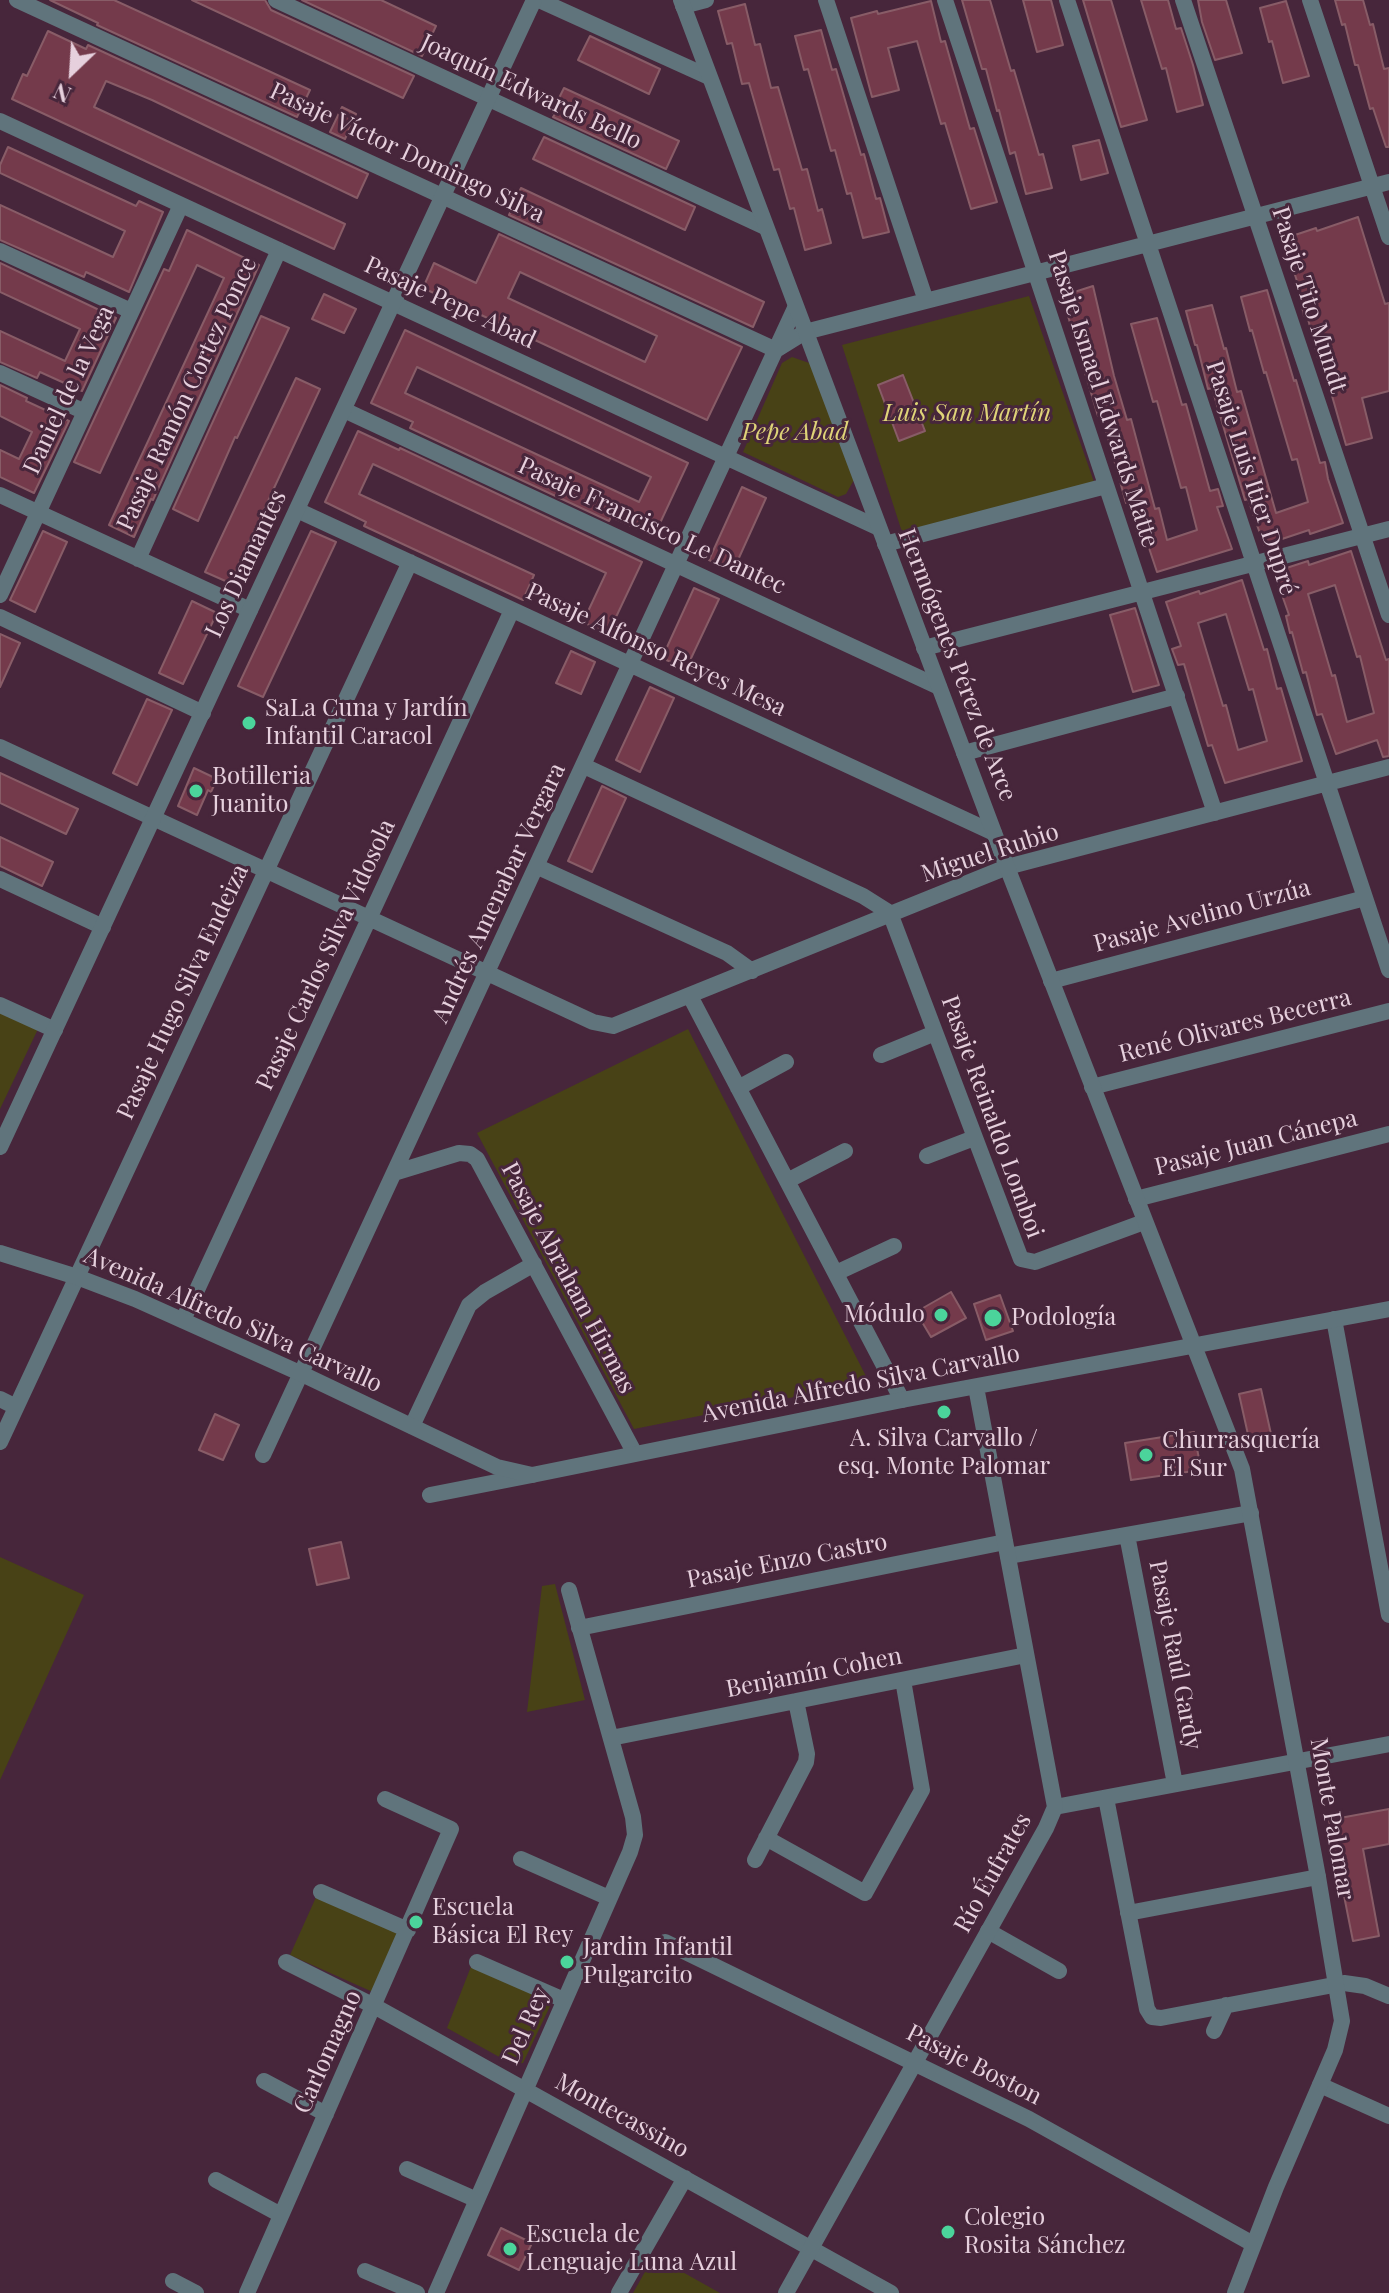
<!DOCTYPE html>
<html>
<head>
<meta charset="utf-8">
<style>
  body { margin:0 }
  #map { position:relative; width:1389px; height:2293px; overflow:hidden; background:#47263b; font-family:"Playfair Display",serif }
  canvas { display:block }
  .north { position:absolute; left:32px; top:32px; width:80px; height:80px; -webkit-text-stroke:6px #47263b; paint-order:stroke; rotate:205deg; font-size:22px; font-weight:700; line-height:32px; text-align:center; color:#e6d0dd }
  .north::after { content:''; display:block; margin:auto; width:28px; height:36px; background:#e6d0dd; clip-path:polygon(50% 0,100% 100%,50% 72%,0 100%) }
</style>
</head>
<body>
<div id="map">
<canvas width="1389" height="2293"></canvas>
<div class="north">N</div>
</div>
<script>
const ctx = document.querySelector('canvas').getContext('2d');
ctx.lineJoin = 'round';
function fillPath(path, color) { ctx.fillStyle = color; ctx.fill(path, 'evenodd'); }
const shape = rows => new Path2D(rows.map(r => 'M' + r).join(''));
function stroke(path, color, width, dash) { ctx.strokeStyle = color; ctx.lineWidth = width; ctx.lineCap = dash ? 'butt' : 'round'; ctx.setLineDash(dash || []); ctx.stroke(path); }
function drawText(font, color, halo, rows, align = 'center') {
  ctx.font = font + ' "Playfair Display",serif'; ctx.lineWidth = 6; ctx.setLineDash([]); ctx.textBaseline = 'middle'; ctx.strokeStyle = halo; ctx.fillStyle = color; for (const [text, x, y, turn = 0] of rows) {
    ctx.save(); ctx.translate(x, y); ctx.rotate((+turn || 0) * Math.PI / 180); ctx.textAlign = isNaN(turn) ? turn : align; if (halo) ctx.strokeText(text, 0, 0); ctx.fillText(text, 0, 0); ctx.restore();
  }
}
fillPath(shape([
  [1029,296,1094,482,905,533,901,529,842,345],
  [792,357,812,364,855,478,846,494,838,497,743,452,782,363],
  [0,1011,38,1029,0,1109],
  [688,1029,869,1382,634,1429,477,1133],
  [0,1557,84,1595,0,1780],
  [555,1584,585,1700,527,1712,542,1586],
  [317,1895,403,1931,375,1993,290,1955],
  [472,1964,552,2002,523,2063,512,2064,447,2028],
  [654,2256,720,2293,633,2293]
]), '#484216');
const building = shape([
  [50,0,114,0,310,90,297,117,97,25,98,23,50,0],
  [192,0,265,0,271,10,414,76,403,98,192,0],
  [302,0,381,0,436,26,422,56,302,0],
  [962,0,990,0,1011,71,1014,70,1039,155,1043,154,1052,188,1026,194,1015,152,1010,154,999,110,997,111,986,69,982,69,962,0],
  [1023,0,1051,0,1063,45,1037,52,1023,0],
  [1083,0,1111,0,1147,120,1121,127,1083,0],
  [1141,0,1168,0,1176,29,1181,28,1193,65,1203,105,1177,112,1166,68,1162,69,1141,0],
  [1198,0,1226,0,1242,53,1215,60,1202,22,1198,0],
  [1335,0,1363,0,1370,25,1373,24,1384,69,1389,68,1389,147,1386,147,1373,108,1370,109,1358,65,1355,65,1345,24,1342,25,1335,0],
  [931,1,941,42,945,41,970,129,974,128,997,202,971,209,945,123,941,124,917,41,888,48,899,90,872,97,851,18,877,11,878,14,931,1],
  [1286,1,1309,76,1283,83,1272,41,1269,42,1260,8,1286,1],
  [745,4,755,45,760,44,771,88,778,87,802,170,807,169,818,211,822,209,831,243,805,250,794,208,790,209,779,169,774,170,749,83,742,84,732,43,727,44,718,11,745,4],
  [821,30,832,70,836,69,861,155,864,154,876,199,880,198,889,232,863,238,851,193,847,194,835,150,831,151,808,69,804,70,795,36,821,30],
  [48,31,86,49,88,45,368,174,357,198,152,100,106,81,94,107,345,224,334,249,12,99,23,74,27,76,48,31],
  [590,36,660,69,649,94,578,60,590,36],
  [564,88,679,141,666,169,553,117,555,114,552,112,564,88],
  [342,107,356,114,345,139,330,132,342,107],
  [544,137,695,207,685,230,533,159,544,137],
  [1099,140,1108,173,1081,180,1073,146,1099,140],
  [8,147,136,206,139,201,163,212,129,292,86,272,84,277,0,240,0,205,113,257,125,231,0,173,0,165,8,147],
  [521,188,764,302,753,327,509,215,521,188],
  [1358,217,1385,304,1389,303,1389,391,1362,398,1372,438,1346,445,1321,357,1318,358,1307,315,1304,316,1297,281,1283,239,1316,228,1317,231,1358,217],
  [187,230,259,265,153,500,151,499,134,537,109,525,224,278,197,265,100,473,74,462,164,269,169,271,187,230],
  [499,234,742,347,707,420,423,288,434,263,476,283,499,234],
  [520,272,657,336,645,362,508,298,520,272],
  [0,263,116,318,82,391,40,372,37,378,0,362,0,331,65,361,80,329,0,292,0,263],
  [1093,286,1114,376,1127,420,1131,419,1155,509,1159,508,1167,540,1197,530,1186,487,1181,488,1157,401,1153,402,1131,324,1157,318,1182,405,1186,404,1210,491,1218,489,1223,506,1217,507,1232,549,1157,572,1143,530,1137,532,1130,502,1126,503,1102,416,1098,416,1062,296,1093,286],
  [1267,290,1294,381,1296,380,1320,463,1325,462,1328,479,1343,523,1310,534,1309,530,1264,545,1248,499,1245,500,1212,388,1208,389,1197,345,1195,345,1186,311,1212,305,1224,349,1226,348,1237,392,1241,391,1276,513,1308,502,1297,459,1292,460,1266,372,1264,373,1252,330,1250,331,1241,297,1267,290],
  [324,294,356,309,344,333,312,319,324,294],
  [261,316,289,328,237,438,235,437,198,521,173,509,261,316],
  [405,330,688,463,654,536,611,517,609,521,410,428,413,422,371,403,405,330],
  [417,367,651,477,639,502,405,393,417,367],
  [903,375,925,431,899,441,878,385,903,375],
  [296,378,320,389,230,583,205,572,296,378],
  [0,385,27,398,26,401,69,421,34,493,0,477,0,450,19,459,32,432,0,416,0,385],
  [358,431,399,450,400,448,642,562,608,634,583,622,606,573,373,464,359,494,534,575,523,600,364,526,366,522,325,502,358,431],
  [742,487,766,498,733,571,709,560,742,487],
  [43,531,67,542,35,612,10,600,43,531],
  [311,531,336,542,263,697,238,686,311,531],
  [1351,551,1386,660,1389,659,1389,756,1383,757,1377,740,1336,754,1322,714,1317,715,1306,672,1303,673,1292,632,1290,633,1286,616,1289,615,1274,572,1308,561,1309,565,1351,551],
  [1335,585,1357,657,1360,656,1374,713,1347,722,1335,675,1332,676,1308,594,1335,585],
  [1242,580,1264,650,1267,649,1277,689,1281,688,1302,761,1225,783,1212,745,1208,746,1184,664,1178,665,1172,649,1181,646,1166,602,1199,591,1200,594,1242,580],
  [1226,614,1249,690,1253,689,1267,741,1238,750,1226,705,1223,706,1198,623,1226,614],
  [694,588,719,599,686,669,662,658,694,588],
  [192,601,217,613,183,684,159,673,192,601],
  [1135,608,1159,685,1133,692,1110,615,1135,608],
  [0,634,20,643,0,687,0,634],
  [571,651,595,662,581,694,556,683,571,651],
  [650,687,674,698,640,772,616,760,650,687],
  [147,699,172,710,137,785,113,773,147,699],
  [194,768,217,779,211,792,208,790,197,815,178,806,194,768],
  [0,773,78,809,66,834,0,803,0,773],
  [602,786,626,798,592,872,568,861,602,786],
  [0,837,53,862,42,886,0,866,0,837],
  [951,1292,966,1318,931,1337,916,1312,951,1292],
  [1000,1295,1013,1331,986,1340,974,1304,1000,1295],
  [1261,1389,1271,1434,1249,1439,1239,1394,1261,1389],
  [215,1414,239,1425,223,1460,199,1450,215,1414],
  [1194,1432,1201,1470,1131,1480,1125,1443,1194,1432],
  [341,1542,349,1578,317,1585,309,1549,341,1542],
  [1389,1809,1389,1844,1363,1849,1379,1936,1353,1941,1329,1820,1389,1809],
  [501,2228,532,2243,519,2270,488,2255,501,2228]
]);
fillPath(building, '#743a4b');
stroke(building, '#885c67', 2);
stroke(shape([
  [17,0,776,350,805,332,1389,182],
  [276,0,765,227],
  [539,0,709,77],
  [826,0,926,301],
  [945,0,1215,813],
  [1067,0,1389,970],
  [1183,0,1389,615],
  [1310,0,1389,237],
  [683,6,706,0],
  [0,121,879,528],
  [0,251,131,311],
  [0,373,85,412],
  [344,410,939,687],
  [0,495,250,610],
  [297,510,994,833],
  [885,544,1106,486],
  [138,559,279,250],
  [0,595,181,205],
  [0,617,203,713],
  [924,648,1389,529],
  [0,747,593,1022,613,1026,1007,867,1389,767],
  [964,753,1177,696],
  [584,766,863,896,890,913,1021,1259,1035,1262,1144,1222],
  [538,867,727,953,752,971],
  [0,879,103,927],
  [1051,981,1365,898],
  [690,996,902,1400],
  [0,1005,55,1030],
  [881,1055,935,1033],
  [1092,1087,1389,1011],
  [738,1088,786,1062],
  [927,1156,974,1138],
  [397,1172,459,1153,470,1154,477,1159,634,1452],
  [787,1181,845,1151],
  [1136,1199,1389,1134],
  [836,1273,894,1246],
  [1334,1319,1389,1615],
  [183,1320,512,610],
  [0,1399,16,1407],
  [412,1426,469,1305,485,1292,534,1264],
  [0,1442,410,562],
  [263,1455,795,308],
  [430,1495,532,1475],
  [1127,1535,1175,1784],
  [1008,1556,1251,1513],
  [579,1628,1005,1542],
  [611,1738,1026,1655],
  [1106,1798,1147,2009,1152,2017,1161,2018,1344,1983,1365,1986,1389,1996],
  [1055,1807,1389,1744],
  [766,1838,865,1893,922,1790,903,1680],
  [521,1859,609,1898],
  [755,1860,806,1762,807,1754,796,1701],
  [321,1892,408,1930],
  [1128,1913,1318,1877],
  [988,1931,1059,1971],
  [665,1942,1029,2119,1253,2244],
  [286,1962,374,2006,891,2293],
  [477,1962,564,2000],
  [1214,2031,1226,2005],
  [264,2081,326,2114],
  [1320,2085,1389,2116],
  [407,2169,477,2200],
  [216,2180,281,2215],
  [365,2271,417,2293],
  [173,2281,196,2293],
  [247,2293,451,1829,385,1799],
  [436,2293,630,1852,635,1835,633,1817,569,1590],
  [619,2293,685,2178]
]), '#60747c', 16);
stroke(shape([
  [681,0,1007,867,1242,1469,1318,1877,1342,2021,1335,2050,1276,2187,1235,2293],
  [0,1147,534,0],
  [0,1253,77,1277,135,1299,302,1374,497,1467,532,1475,902,1400,1389,1309],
  [786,2293,1046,1828,1055,1807,976,1387]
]), '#60747c', 16);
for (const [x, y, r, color] of [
  [249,723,8,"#4bd49b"],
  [196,791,8,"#4bd49b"],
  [941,1315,8,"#4bd49b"],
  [993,1318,10,"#4bd49b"],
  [944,1412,8,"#4bd49b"],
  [1146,1455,8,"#4bd49b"],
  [416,1922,8,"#4bd49b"],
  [567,1962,8,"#4bd49b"],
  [948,2232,8,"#4bd49b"],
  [510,2249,8,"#4bd49b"]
]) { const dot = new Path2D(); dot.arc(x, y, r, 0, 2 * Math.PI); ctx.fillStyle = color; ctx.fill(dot); stroke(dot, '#47263b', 3); }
drawText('24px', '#e6d0dd', '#47263b', [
  ["Joaquín Edwards Bello",531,92,25],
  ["Pasaje Víctor Domingo Silva",407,153,25],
  ["Pasaje Tito Mundt",1309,300,72],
  ["Pasaje Pepe Abad",450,303,25],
  ["Daniel de la Vega",69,390,-65],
  ["Pasaje Ramón Cortez Ponce",187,394,-65],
  ["Pasaje Ismael Edwards Matte",1103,399,72],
  ["Pasaje Luis Itier Dupré",1251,478,72],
  ["Pasaje Francisco Le Dantec",652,526,25],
  ["Los Diamantes",246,564,-65],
  ["Pasaje Alfonso Reyes Mesa",656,650,25],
  ["Hermógenes Pérez de Arce",957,665,69],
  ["Miguel Rubio",990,853,-18],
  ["Andrés Amenabar Vergara",499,893,-65],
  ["Pasaje Avelino Urzúa",1202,916,-15],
  ["Pasaje Carlos Silva Vidosola",326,955,-65],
  ["Pasaje Hugo Silva Endeiza",183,992,-65],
  ["René Olivares Becerra",1235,1026,-14],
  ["Pasaje Reinaldo Lomboi",992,1117,70],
  ["Pasaje Juan Cánepa",1256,1143,-14],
  ["Pasaje Abraham Hirmas",568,1278,62],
  ["Avenida Alfredo Silva Carvallo",233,1320,24],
  ["Avenida Alfredo Silva Carvallo",861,1384,-11],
  ["Pasaje Enzo Castro",787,1561,-11],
  ["Pasaje Raúl Gardy",1175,1655,79],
  ["Benjamín Cohen",814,1673,-11],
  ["Monte Palomar",1332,1819,80],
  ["Río Éufrates",993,1873,-61],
  ["Del Rey",526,2026,-66],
  ["Carlomagno",328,2052,-66],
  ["Pasaje Boston",974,2065,27],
  ["Montecassino",622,2116,29]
]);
drawText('italic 24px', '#dfd478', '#47263b', [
  ["Luis San Martín",967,414],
  ["Pepe Abad",795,433]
]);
drawText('24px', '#e6d0dd', '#47263b', [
  ["SaLa Cuna y Jardín",265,709],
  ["Infantil Caracol",265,737],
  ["Botilleria",212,777],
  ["Juanito",212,805],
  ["Módulo",925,1315,"right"],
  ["Podología",1011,1318],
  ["A. Silva Carvallo /",944,1439,"center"],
  ["esq. Monte Palomar",944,1467,"center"],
  ["Churrasquería",1162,1441],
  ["El Sur",1162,1469],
  ["Escuela",432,1908],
  ["Básica El Rey",432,1936],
  ["Jardin Infantil",583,1948],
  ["Pulgarcito",583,1976],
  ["Colegio",964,2218],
  ["Rosita Sánchez",964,2246],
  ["Escuela de",526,2235],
  ["Lenguaje Luna Azul",526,2263]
], 'left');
</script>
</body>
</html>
